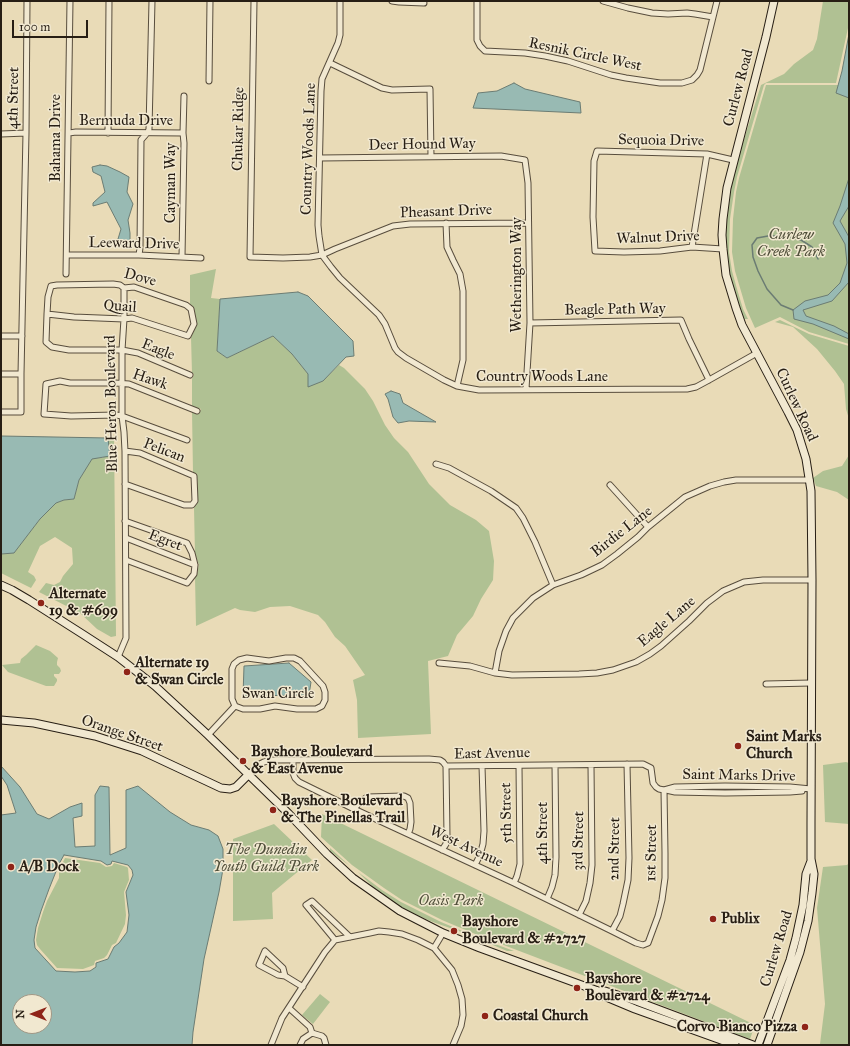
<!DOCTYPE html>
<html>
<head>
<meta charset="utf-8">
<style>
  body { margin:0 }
  #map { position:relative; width:850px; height:1046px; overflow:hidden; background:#e9dbb7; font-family:"IM FELL Great Primer",serif }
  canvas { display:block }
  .frame { position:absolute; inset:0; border:2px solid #271e14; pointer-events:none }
  .north { position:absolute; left:12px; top:994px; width:40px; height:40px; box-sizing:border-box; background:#f1e8d0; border:1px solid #a09785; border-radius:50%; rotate:270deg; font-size:11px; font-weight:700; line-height:16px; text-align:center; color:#271e14 }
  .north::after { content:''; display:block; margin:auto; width:14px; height:18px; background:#8f2418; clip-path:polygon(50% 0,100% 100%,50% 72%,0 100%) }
  .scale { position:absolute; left:12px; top:20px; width:76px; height:18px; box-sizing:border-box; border:2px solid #271e14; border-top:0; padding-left:5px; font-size:12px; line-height:14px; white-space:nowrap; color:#271e14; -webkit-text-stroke:3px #f1e8d0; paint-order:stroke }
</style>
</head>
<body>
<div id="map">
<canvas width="850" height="1046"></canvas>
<div class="frame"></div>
<div class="north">N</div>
<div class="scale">100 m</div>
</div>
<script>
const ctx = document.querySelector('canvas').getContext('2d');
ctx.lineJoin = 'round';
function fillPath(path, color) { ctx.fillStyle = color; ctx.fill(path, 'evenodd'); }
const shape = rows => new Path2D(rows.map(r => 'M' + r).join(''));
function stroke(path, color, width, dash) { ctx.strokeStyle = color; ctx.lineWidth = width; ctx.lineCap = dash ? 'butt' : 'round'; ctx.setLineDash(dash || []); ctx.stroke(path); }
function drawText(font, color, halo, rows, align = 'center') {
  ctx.font = font + ' "IM FELL Great Primer",serif'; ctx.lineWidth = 3; ctx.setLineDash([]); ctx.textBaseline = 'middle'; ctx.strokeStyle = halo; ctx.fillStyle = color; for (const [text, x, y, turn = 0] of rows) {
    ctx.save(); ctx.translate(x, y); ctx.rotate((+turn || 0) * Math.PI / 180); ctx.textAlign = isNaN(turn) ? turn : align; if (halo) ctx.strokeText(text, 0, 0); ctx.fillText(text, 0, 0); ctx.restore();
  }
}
fillPath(shape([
  [823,1,849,1,849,27,848,28,836,83,766,83,764,85,737,177,734,192,730,219,729,252,732,271,737,289,743,309,748,319,743,319,732,287,728,268,725,235,727,204,735,168,761,85,784,74,794,64,813,50,817,39],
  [766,85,849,85,849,344,809,332,780,317,755,328,746,308,735,271,732,252,733,219,736,192,739,178],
  [216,269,211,298,220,299,217,351,227,358,273,336,292,354,308,374,308,386,323,381,339,365,344,368,365,389,373,401,385,425,394,438,408,452,429,484,450,505,476,520,489,531,494,561,493,580,481,599,473,616,457,635,448,656,428,661,431,734,358,738,357,700,353,680,365,675,345,646,335,637,325,622,318,615,290,606,270,607,255,612,240,610,235,608,196,626,195,577,197,574,199,564,198,563,195,554,194,508,198,501,197,476,197,475,196,473,193,473,192,411,199,414,201,409,192,406,192,379,194,374,192,373,191,337,197,324,193,308,190,305,190,275],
  [780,320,809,334,849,346,849,419,846,409,844,384,835,371,817,349,793,327,775,322],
  [114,436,116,636,111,637,97,629,80,613,39,592,46,583,54,585,60,582,63,576,73,564,72,548,55,537,40,546,28,572,34,576,36,580,31,588,1,573,1,554,14,552,40,519,56,503,64,500,74,499,79,480,92,458,103,458,108,438],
  [849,455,849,500,837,492,816,486,813,478,823,471,842,466],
  [36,645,50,651,58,658,57,662,57,665,60,668,61,671,59,674,54,674,54,676,57,679,57,681,54,686,46,686,8,672,2,665,20,663,21,659,26,655],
  [846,762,849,763,849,824,825,822,823,765],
  [322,814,755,1025,750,1039,480,936,442,920,402,900,384,888,352,865,321,837],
  [274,824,312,860,272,893,273,919,233,921,233,839],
  [330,848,350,866,382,890,401,902,441,922,479,938,514,951,507,951,467,934,430,921,397,906,383,897,358,872,330,851],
  [65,858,100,863,106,867,112,866,114,863,127,867,128,868,129,880,124,892,126,915,125,924,116,943,112,945,107,955,104,958,95,961,94,965,83,969,57,968,40,949,37,945,36,940,38,928,43,912,47,901,59,878,59,870],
  [849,863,849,1045,823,1045,820,1044,825,1004,817,908,823,867,847,865],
  [320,994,330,1002,313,1024,302,1015]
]), '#b0c193');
const water = shape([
  [849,34,849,98,836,93,842,71,849,34],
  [514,83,525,89,580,102,581,113,473,108,478,93,497,91,514,83],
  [100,165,107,166,120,172,129,177,127,192,133,204,128,220,130,233,130,246,111,245,118,239,121,229,107,202,93,206,93,203,105,192,101,176,93,172,92,167,100,165],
  [849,178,849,206,840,221,849,237,849,282,832,301,803,310,806,316,834,326,849,334,849,339,813,324,794,319,793,310,805,301,828,295,840,283,847,263,845,244,833,223,840,206,849,178],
  [298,292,308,296,353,341,354,356,346,357,323,381,308,387,308,374,292,354,273,336,227,358,217,351,220,299,298,292],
  [391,391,400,394,403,403,436,422,409,421,398,423,393,417,388,399,385,394,391,391],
  [1,436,108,438,110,456,92,459,79,480,74,499,64,500,56,503,40,519,14,553,1,554,1,436],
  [289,663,311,682,309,695,243,696,244,666,289,663],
  [1,766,20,787,37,814,49,819,70,807,82,803,82,816,73,818,75,847,95,846,95,795,100,786,109,787,110,855,126,848,126,790,138,786,170,812,191,825,209,830,218,836,223,849,223,869,219,892,204,959,193,1032,192,1045,1,1045,1,815,16,813,7,785,1,776,1,766],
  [64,855,101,861,107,865,111,864,112,861,128,865,132,870,133,875,126,892,129,915,127,932,119,943,114,947,108,959,96,963,96,967,90,971,75,972,56,971,35,948,34,940,36,927,41,911,49,889,59,864,64,855],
  [20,1002,44,1002,44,1026,20,1026,20,1002]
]);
fillPath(water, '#98bab3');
stroke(water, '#6b7c73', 1);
stroke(shape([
  [793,310,781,305,767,289,758,271,753,257,752,245,757,238,768,236,785,236,801,240,812,247,818,259]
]), '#6b7c73', 1.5);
const street = shape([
  [254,1,250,257,283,258,310,257,322,255,335,249,393,226,410,224,528,223],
  [340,1,340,35,338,43,322,79,321,91,318,225,319,236,322,255,331,267,340,278,379,315,385,324,395,348,398,352,406,358,444,380,457,386,479,390,687,389,696,387,709,380,757,353],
  [392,1,399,2,424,3],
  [477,1,477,40,480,46,485,51,525,53,545,56,568,61,611,75,626,78,660,83,682,83,692,80,697,75,700,70,717,1],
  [603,1,628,8,652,13,668,14,687,13,695,14,713,17],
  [330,63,382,88,392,90,430,89,431,157],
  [209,81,210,1],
  [69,133,76,132,183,133],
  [108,133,109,1],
  [1,134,26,133],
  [320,158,501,156,525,160,528,183,530,323,526,389],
  [446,223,447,247,453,260,460,274,463,291,463,360,457,386],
  [692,247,707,154],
  [723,249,692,247,660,251,624,252,595,251,593,217,594,161,597,151,707,154,733,160],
  [67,255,139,255,201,258],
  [139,255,140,248,141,140,148,132,149,129,152,1],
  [182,257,184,143,183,133,184,96],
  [66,274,70,1],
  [47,314,74,317,124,319,132,318,188,336,194,324,191,309,186,305,134,287,124,288,120,285,113,284,57,285,51,286,48,297,47,314,46,342,52,347,69,350,122,350,138,353,190,375],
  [530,323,681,320,689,339,709,380],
  [1,336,22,336],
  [1,374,21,374],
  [1,412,21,412,21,374,26,133,27,1],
  [187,440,122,416,116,415,71,416,44,414,46,384,60,381,70,383,115,383,129,384,197,411],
  [125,451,140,453,194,476,195,501,192,505,184,505,125,484],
  [436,464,449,468,491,491,516,508,523,518,535,542,553,585],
  [610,485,648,527],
  [125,521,187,543,192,553,195,565,194,574,187,583,126,560],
  [126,538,195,565],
  [118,657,126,638,125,451,124,432,122,416,122,350,124,319,124,288],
  [247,658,269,661,286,658,294,658,300,661,323,686,325,692,325,700,322,706,316,709,297,709,275,706,260,709,243,709,235,706,232,699,232,669,234,664,239,660,247,658],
  [439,663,470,666,495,673,512,675,579,674,597,673,613,670,636,662,650,654,661,646,689,621,707,603,723,591,744,582,763,580,812,580],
  [495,673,499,651,506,631,513,618,533,598,553,585,581,575,602,565,617,554,638,537,648,527,685,497,710,486,724,482,736,480,810,480],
  [766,684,811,683],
  [208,735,235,706],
  [293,760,293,773,295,778,299,782,354,809,514,883,612,931,636,943,643,945,648,943,658,916,662,900,665,878,665,853,664,790,659,789,656,787,653,783,651,768,643,764,446,766],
  [248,775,258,765,264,762,271,760,429,759,440,760,443,762,446,766],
  [664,790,675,787,725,786,790,787,811,789],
  [666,790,675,792,725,793,790,792,802,791],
  [354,809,359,803,367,797,404,796,408,798,410,803,411,822,410,829,408,834],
  [442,850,446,844,447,836,446,766],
  [475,865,480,855,483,844,484,831,482,766],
  [514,883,517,876,520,864,519,766],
  [547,899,552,887,555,875,556,857,555,765],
  [579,915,586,901,590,883,592,865,591,765],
  [612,931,620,916,623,904,628,880,629,858,627,764],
  [443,933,434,948,452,970,458,985,462,999,463,1015,461,1026,453,1045],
  [335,940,306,905,312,901,350,937],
  [285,976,283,968,265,951,259,965,278,975,285,976,303,987],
  [289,1008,310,1027,312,1033,303,1039,300,1045],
  [312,1033,322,1036,324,1038,326,1045],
  [271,1045,282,1018,325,952,335,940,370,933,379,931,389,932,402,934,418,940,434,948]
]);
const secondary = shape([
  [1,585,12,590,29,600,84,635,118,657,155,686,208,735,289,814,327,854,353,878,400,911,443,933,480,948,598,991,605,991,636,1001,753,1045],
  [1,720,34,723,95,736,142,751,221,788,230,789,236,787,248,775],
  [598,991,604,996,635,1009,735,1045],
  [758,1045,790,960,796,938,803,905,806,874,811,861],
  [767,1045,800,952,808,921,812,893,814,874,811,859,811,822,812,580,811,491,806,459,797,430,788,412,742,325,736,308,726,275,723,249,722,235,723,219,727,188,766,37,774,1]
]);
stroke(street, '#584d3d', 7);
stroke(secondary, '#271e14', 9);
stroke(street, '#f1e8d0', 5);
stroke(secondary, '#f1e8d0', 7);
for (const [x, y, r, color] of [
  [41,603,4,"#8f2418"],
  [127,672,4,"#8f2418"],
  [738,746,4,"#8f2418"],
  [243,761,4,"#8f2418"],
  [273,810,4,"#8f2418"],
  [11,867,4,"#8f2418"],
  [713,919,4,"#8f2418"],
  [454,931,4,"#8f2418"],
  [577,988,4,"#8f2418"],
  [485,1016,4,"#8f2418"],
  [805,1027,4,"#8f2418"]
]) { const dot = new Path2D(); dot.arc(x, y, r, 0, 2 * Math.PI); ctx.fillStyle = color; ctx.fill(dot); stroke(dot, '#f1e8d0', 1.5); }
drawText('15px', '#271e14', '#f1e8d0', [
  ["Resnik Circle West",585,55,12],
  ["Curlew Road",739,88,-75],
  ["4th Street",14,98,-89],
  ["Bermuda Drive",126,121],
  ["Chukar Ridge",239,129,-89],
  ["Bahama Drive",56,138,-90],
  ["Sequoia Drive",661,141,1],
  ["Deer Hound Way",422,145,-1],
  ["Country Woods Lane",309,149,-88],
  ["Cayman Way",171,183,-90],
  ["Pheasant Drive",446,212,-2],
  ["Walnut Drive",658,238,-2],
  ["Leeward Drive",134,244,1],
  ["Wetherington Way",517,275,-90],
  ["Dove",140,278,15],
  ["Quail",120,307,4],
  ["Beagle Path Way",615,310,-1],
  ["Eagle",158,350,21],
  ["Country Woods Lane",542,377],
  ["Hawk",150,380,19],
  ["Blue Heron Boulevard",112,404,-91],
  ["Curlew Road",796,405,65],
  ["Pelican",164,451,21],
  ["Birdie Lane",622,532,-38],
  ["Egret",165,541,21],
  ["Eagle Lane",667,622,-40],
  ["Swan Circle",278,694],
  ["Orange Street",122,734,19],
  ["East Avenue",492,754,-1],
  ["Saint Marks Drive",739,776,1],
  ["5th Street",507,813,-91],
  ["4th Street",543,833,-90],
  ["3rd Street",579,841,-89],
  ["West Avenue",466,847,25],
  ["2nd Street",615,849,-89],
  ["1st Street",652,853,-89],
  ["Curlew Road",777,949,-73]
]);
drawText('italic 15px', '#504f3a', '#f1e8d0', [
  ["Curlew",791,235],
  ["Creek Park",791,252],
  ["The Dunedin",266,850],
  ["Youth Guild Park",266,867],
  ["Oasis Park",451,901]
]);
drawText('bold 15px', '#271e14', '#f1e8d0', [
  ["Alternate",49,594],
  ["19 & #699",49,611],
  ["Alternate 19",135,663],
  ["& Swan Circle",135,680],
  ["Saint Marks",746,737],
  ["Church",746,754],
  ["Bayshore Boulevard",251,752],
  ["& East Avenue",251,769],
  ["Bayshore Boulevard",281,801],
  ["& The Pinellas Trail",281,818],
  ["A/B Dock",19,867],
  ["Publix",721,919],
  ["Bayshore",462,922],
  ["Boulevard & #2727",462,939],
  ["Bayshore",585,979],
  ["Boulevard & #2724",585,996],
  ["Coastal Church",493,1016],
  ["Corvo Bianco Pizza",797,1027,"right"]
], 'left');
</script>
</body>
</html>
